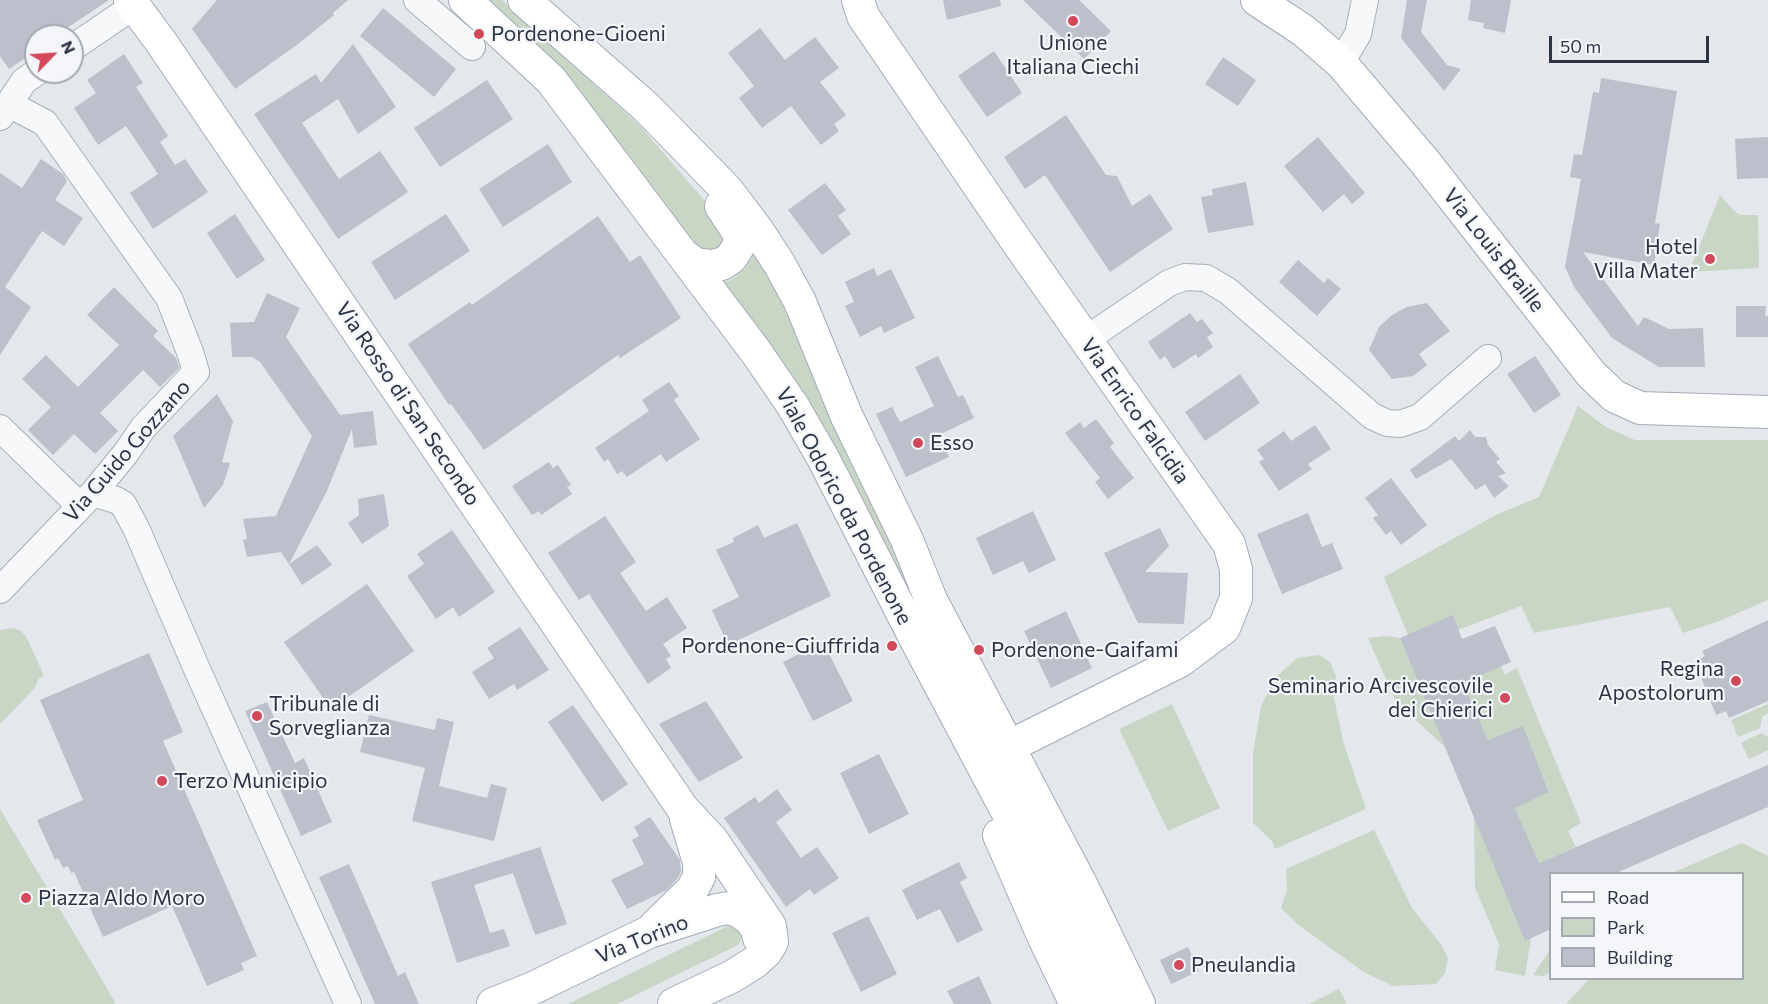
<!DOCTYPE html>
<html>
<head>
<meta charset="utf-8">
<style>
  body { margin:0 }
  #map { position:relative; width:1768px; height:1004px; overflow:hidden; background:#e4e7ec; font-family:Commissioner,sans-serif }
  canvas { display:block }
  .legend { position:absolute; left:1549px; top:872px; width:195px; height:108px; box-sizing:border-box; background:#f4f6f9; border:2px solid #a4a8b1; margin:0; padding:8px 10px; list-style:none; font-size:18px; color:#2b3445 }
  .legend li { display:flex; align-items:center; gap:12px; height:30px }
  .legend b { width:30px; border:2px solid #a4a8b1 }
  .north { position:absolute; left:24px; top:24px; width:60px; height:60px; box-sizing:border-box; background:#f4f6f9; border:2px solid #a4a8b1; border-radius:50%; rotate:65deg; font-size:16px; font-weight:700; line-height:24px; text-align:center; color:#2b3445 }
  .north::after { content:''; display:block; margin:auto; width:21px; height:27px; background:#d1495b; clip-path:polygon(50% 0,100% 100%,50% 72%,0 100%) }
  .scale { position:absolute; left:1549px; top:36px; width:160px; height:27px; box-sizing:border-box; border:3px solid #2b3445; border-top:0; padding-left:8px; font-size:18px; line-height:21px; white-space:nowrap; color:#2b3445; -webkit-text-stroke:4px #f4f6f9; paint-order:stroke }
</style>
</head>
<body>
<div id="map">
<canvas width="1768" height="1004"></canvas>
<ul class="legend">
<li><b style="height:8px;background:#fff"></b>Road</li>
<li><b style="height:16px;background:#c9d6c5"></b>Park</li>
<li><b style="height:16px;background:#bbc0ca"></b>Building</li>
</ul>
<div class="north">N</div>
<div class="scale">50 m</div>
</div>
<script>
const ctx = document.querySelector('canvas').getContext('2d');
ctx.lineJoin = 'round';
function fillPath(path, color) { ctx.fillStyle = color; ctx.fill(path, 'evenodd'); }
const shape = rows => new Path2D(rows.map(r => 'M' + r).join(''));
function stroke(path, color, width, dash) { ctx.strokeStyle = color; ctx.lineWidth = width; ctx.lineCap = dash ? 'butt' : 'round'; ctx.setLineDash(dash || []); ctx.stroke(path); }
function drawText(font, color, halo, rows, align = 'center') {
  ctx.font = font + ' Commissioner,sans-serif'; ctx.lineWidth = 4.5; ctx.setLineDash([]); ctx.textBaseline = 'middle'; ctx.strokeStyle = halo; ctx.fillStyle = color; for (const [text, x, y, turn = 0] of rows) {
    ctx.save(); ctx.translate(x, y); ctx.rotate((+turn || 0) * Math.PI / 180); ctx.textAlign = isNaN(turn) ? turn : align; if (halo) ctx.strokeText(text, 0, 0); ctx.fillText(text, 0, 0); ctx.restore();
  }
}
fillPath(shape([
  [486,0,502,0,640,126,724,223,729,240,708,257,687,238,631,158,582,96],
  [1720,195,1734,211,1740,215,1758,215,1759,268,1689,272],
  [755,247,765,262,1070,895,722,283,731,280,744,270,753,256],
  [1578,406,1606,427,1635,440,1768,440,1768,600,1717,622,1683,633,1670,607,1534,633,1521,606,1458,630,1408,635,1384,577,1498,514,1539,497],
  [14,628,21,631,27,638,44,676,39,678,34,689,0,724,0,630],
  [1386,636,1400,638,1446,748,1396,702,1368,638],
  [1319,655,1330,662,1336,676,1334,698,1343,741,1366,809,1275,849,1272,841,1253,823,1253,753,1261,706,1275,678,1297,658],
  [1501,666,1505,675,1517,668,1581,823,1568,831,1576,847,1539,863,1515,808,1549,791,1523,727,1488,740,1463,683],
  [1172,704,1220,808,1168,831,1119,729],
  [1768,704,1768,713,1762,717,1760,728,1738,737,1731,720],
  [1761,733,1768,737,1768,750,1749,759,1741,743],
  [0,809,95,968,116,1004,0,1004],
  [1474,817,1531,938,1525,976,1495,970,1499,944,1475,888],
  [1374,830,1412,908,1441,944,1448,958,1445,973,1436,984,1393,986,1362,971,1296,923,1281,908,1287,890,1286,869],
  [1742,843,1768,856,1768,1004,1566,1004,1589,979,1742,978,1742,874,1672,873],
  [728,926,740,931,743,937,738,945,617,1004,568,1004],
  [1550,950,1550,972,1544,976,1533,975],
  [1339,989,1347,1004,1309,1004]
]), '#c9d6c5');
fillPath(shape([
  [0,0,109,0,55,36,36,36,36,51,9,69,0,56],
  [217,0,348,0,333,13,334,15,298,44,235,89,192,29],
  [943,0,1000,0,1001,6,947,20],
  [1023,0,1079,0,1111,31,1084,59],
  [1407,0,1427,0,1421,32,1447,65,1461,69,1444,91,1401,38],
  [1471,0,1511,0,1505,33,1483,28,1484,23,1468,20],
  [383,8,456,69,434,97,360,36],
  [760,28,785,60,815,37,839,68,820,82,846,115,834,124,839,131,821,145,791,106,762,128,739,98,754,86,728,53],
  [353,44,396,107,358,134,338,99,302,123,339,179,380,151,408,192,338,239,254,114,316,74,321,83],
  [994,51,1022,93,987,117,958,76],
  [124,54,143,83,136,87,168,136,160,142,175,165,185,159,208,192,153,229,130,193,158,174,126,126,98,145,74,108,96,93,87,80],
  [1223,57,1256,80,1238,106,1205,84],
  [1601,78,1677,91,1655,223,1660,224,1654,265,1583,252,1638,326,1644,317,1669,329,1703,328,1705,367,1659,367,1612,338,1574,287,1565,267,1581,179,1570,177,1574,154,1582,155,1593,92,1599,93],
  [487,80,513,119,440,167,414,128],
  [1066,115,1106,175,1117,176,1132,206,1150,194,1173,229,1110,272,1045,175,1025,189,1004,157],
  [1318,137,1365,193,1352,204,1344,194,1323,212,1284,166],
  [1768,137,1768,178,1737,179,1735,139],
  [548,144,572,182,503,227,479,189],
  [41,159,63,174,67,181,55,200,83,218,64,246,42,231,5,287,31,307,0,355,0,173,22,188],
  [1246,182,1254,225,1208,233,1201,197,1213,195,1212,189],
  [825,183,846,210,838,216,851,234,822,255,788,210],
  [235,214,265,260,237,279,207,233],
  [446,214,470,251,395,300,371,262],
  [598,216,630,262,640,255,681,318,620,358,618,355,484,450,451,404,449,405,408,344,470,302,472,305],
  [1298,260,1324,283,1328,278,1341,289,1317,316,1279,282],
  [874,268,877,276,891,269,915,318,884,333,881,326,860,337,845,306,854,302,845,282],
  [114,287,158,331,153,336,176,358,179,368,160,387,143,370,100,413,118,431,95,454,74,434,53,455,28,430,51,407,22,379,46,355,78,387,119,345,87,315],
  [267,293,300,308,286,337,340,415,373,411,377,445,354,448,352,429,326,493,289,564,281,552,247,557,243,540,247,539,243,519,276,516,312,436,260,362,252,357,232,357,230,323,254,322],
  [1427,303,1450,331,1419,354,1427,365,1413,376,1392,379,1369,350,1379,327,1392,315,1407,307],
  [1736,306,1766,306,1765,316,1768,316,1768,337,1736,337],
  [1190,313,1197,322,1202,319,1213,333,1207,337,1213,347,1198,358,1196,354,1173,369,1165,356,1160,360,1148,342],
  [938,356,958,397,963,395,974,418,939,435,949,457,906,477,876,414,892,407,900,422,934,406,915,367],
  [1535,356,1561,395,1534,413,1507,374],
  [1240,374,1260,403,1205,441,1185,412],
  [669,382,679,396,674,400,700,439,666,462,661,454,627,477,622,471,617,474,608,459,604,462,595,448,649,411,642,400],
  [217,394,233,421,222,462,230,463,223,485,204,508,173,436],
  [1096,419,1114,443,1110,447,1134,478,1108,499,1095,482,1100,478,1065,433,1080,422,1084,428],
  [1315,425,1331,449,1308,464,1312,469,1279,491,1259,462,1264,459,1257,450,1284,431,1291,441],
  [1470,430,1475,437,1486,437,1488,445,1500,459,1496,462,1506,473,1498,476,1509,486,1494,498,1485,484,1476,490,1451,459,1416,479,1410,470,1455,436,1459,441],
  [549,462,553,468,558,465,571,485,567,487,572,494,541,515,539,511,532,515,512,486],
  [1391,478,1427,525,1401,545,1391,531,1386,535,1373,518,1378,515,1365,498],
  [384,494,389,526,362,544,348,523,359,515,358,499],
  [1033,511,1056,560,1029,573,1023,561,993,575,976,538],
  [1308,513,1322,547,1332,543,1343,569,1282,594,1257,534],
  [605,516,636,562,620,573,646,611,667,597,687,628,663,644,671,656,666,659,671,668,648,684,589,594,579,600,548,553],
  [797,523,831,596,728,645,712,610,739,597,716,550,734,542,733,538,758,525,764,538],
  [1160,528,1169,546,1145,572,1188,573,1184,624,1138,623,1104,553],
  [452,530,495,592,459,617,453,607,436,619,407,576,424,564,417,554],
  [317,545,332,565,302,585,289,564],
  [367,584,414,651,331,709,284,642],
  [1066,611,1092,668,1051,688,1024,631],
  [1453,615,1462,639,1495,626,1511,662,1463,683,1488,740,1523,726,1549,792,1515,808,1539,863,1768,765,1768,807,1616,873,1551,873,1551,929,1525,941,1400,638],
  [1768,620,1768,701,1729,718,1726,711,1716,715,1695,662,1705,656,1702,651],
  [520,627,549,670,517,690,514,684,489,699,472,672,494,658,487,648],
  [823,642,853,701,813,721,783,662],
  [149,653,183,732,163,741,257,956,241,963,244,970,207,986,172,906,103,937,74,872,71,873,68,866,63,868,58,858,55,860,37,820,83,800,40,700],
  [706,701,743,758,699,782,659,724],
  [267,702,295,763,304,758,332,822,301,836,245,711],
  [573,705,628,784,602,802,548,722],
  [369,715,435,730,437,718,454,722,439,786,487,798,491,784,507,788,494,841,412,821,425,768,360,752],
  [879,754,909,814,869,834,840,773],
  [777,789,792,810,776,822,801,858,817,847,839,878,814,895,810,889,786,907,724,818,755,797,759,803],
  [650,817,680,860,681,872,677,879,667,890,627,909,611,880,644,864,632,840,639,836,634,827],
  [540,847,567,924,535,935,513,873,474,885,490,933,504,929,510,946,457,963,431,882],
  [959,862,967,878,960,882,983,930,957,943,940,909,917,920,902,890],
  [349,864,398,976,405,972,419,1004,375,1004,319,877],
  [868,916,897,974,861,992,832,933],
  [1188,947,1199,971,1171,984,1160,960],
  [979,976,992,1004,954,1004,947,991]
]), '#bbc0ca');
const minor = shape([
  [417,0,472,47],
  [72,48,134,6],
  [1341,63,1358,34,1365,0],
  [0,117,24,81,37,72],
  [1085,340,1169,283,1185,277,1206,278,1228,291,1372,416,1387,423,1400,424,1420,417,1488,358],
  [0,428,80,506],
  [93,493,116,500,123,504,136,528,196,667,348,1004],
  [0,590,93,493,126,453,143,428,196,372,190,352,169,298,45,123,9,104]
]);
const major = shape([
  [130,0,161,42,683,809,712,840,770,926,772,942,766,952,755,962,733,976,674,1004],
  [465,0,551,80,756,352,793,406,823,458,915,638,1062,915,1106,1004],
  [524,0,646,107,727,190,758,231,780,265,800,302,847,417,907,540,931,600,1082,886,1139,1004],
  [858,0,863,16,1013,236,1229,544,1236,569,1236,598,1224,628,1180,661,1008,747],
  [1257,0,1304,31,1341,63,1425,162,1591,374,1614,396,1640,408,1768,412],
  [686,257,696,264,711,266,722,264,731,258,738,247,740,235,721,206],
  [999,835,1044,938,1076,1004],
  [655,926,692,890,699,877,699,862,686,819],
  [493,1004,531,989,649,932,717,910,729,908,740,912,751,920,757,929,759,938]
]);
stroke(minor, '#a9aeb7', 28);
stroke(major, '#a3abb8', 34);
stroke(minor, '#f7f8fa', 26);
stroke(major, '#fff', 32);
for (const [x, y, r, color] of [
  [1073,21,6,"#d1495b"],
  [479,34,6,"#d1495b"],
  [1710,259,6,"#d1495b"],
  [918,443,6,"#d1495b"],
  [892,646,6,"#d1495b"],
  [979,650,6,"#d1495b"],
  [1736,681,6,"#d1495b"],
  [1505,698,6,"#d1495b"],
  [257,716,6,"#d1495b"],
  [162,781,6,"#d1495b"],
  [26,898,6,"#d1495b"],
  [1179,965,6,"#d1495b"]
]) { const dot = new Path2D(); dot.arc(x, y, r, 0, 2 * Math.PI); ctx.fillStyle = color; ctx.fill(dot); stroke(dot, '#f4f6f9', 2); }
drawText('21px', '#2b3445', '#f4f6f9', [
  ["Pordenone-Gioeni",491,34],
  ["Unione",1073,43,"center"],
  ["Italiana Ciechi",1073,67,"center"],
  ["Hotel",1698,247,"right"],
  ["Villa Mater",1698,271,"right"],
  ["Esso",930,443],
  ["Pordenone-Giuffrida",880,646,"right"],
  ["Pordenone-Gaifami",991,650],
  ["Regina",1724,669,"right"],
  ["Apostolorum",1724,693,"right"],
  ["Seminario Arcivescovile",1493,686,"right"],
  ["dei Chierici",1493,710,"right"],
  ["Tribunale di",269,704],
  ["Sorveglianza",269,728],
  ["Terzo Municipio",174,781],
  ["Piazza Aldo Moro",38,898],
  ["Pneulandia",1191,965]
], 'left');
drawText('21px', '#2b3445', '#f4f6f9', [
  ["Via Louis Braille",1494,250,52],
  ["Via Rosso di San Secondo",408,404,56],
  ["Via Enrico Falcidia",1135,411,55],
  ["Via Guido Gozzano",127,451,-49],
  ["Viale Odorico da Pordenone",844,506,62],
  ["Via Torino",642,939,-22]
]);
</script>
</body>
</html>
